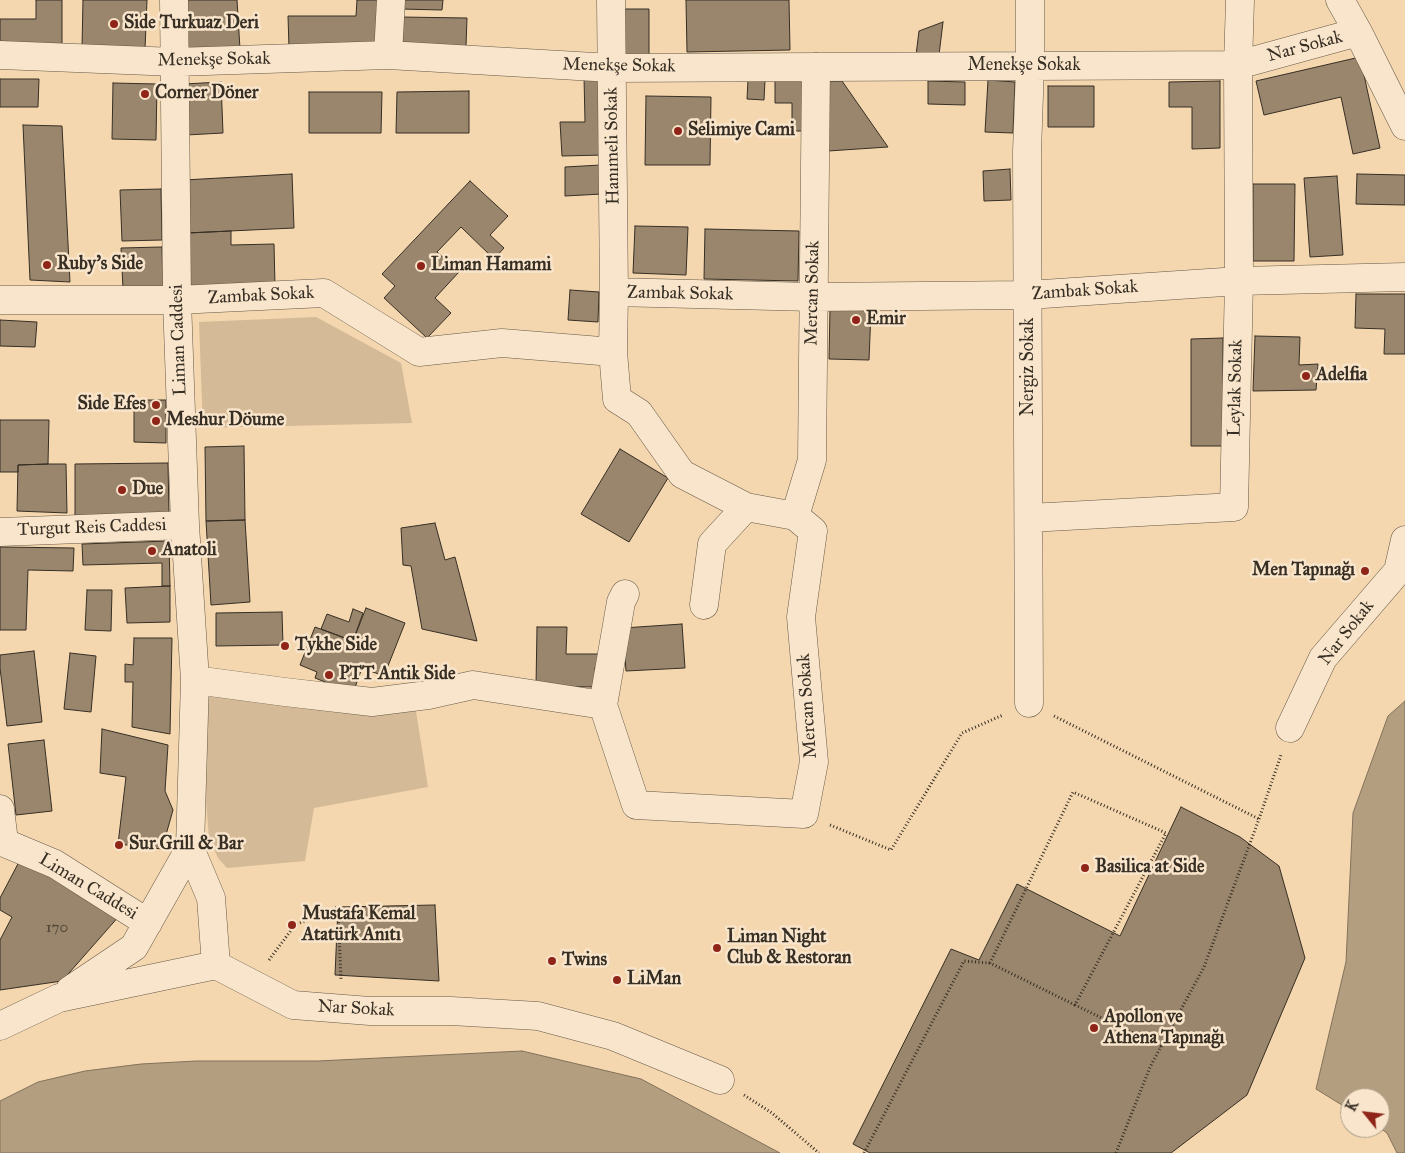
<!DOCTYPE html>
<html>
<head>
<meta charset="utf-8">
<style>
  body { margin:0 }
  #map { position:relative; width:1405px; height:1153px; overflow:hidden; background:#f4d7af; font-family:"IM FELL Great Primer",serif }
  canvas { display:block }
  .north { position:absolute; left:1340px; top:1088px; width:50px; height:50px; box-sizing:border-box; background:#f8e5cb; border:1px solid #ab9c88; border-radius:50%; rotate:299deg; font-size:14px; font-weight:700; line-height:20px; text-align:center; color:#372e24 }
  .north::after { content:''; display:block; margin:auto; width:18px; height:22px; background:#8f2418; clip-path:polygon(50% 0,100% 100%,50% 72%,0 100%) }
</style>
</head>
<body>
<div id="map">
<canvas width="1405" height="1153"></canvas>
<div class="north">K</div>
</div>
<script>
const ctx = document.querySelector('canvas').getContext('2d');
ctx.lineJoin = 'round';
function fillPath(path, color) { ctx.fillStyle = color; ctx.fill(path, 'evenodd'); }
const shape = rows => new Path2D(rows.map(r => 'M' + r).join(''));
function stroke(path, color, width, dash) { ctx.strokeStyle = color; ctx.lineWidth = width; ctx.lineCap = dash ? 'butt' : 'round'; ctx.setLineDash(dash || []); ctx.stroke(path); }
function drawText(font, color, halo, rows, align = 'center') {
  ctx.font = font + ' "IM FELL Great Primer",serif'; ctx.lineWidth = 5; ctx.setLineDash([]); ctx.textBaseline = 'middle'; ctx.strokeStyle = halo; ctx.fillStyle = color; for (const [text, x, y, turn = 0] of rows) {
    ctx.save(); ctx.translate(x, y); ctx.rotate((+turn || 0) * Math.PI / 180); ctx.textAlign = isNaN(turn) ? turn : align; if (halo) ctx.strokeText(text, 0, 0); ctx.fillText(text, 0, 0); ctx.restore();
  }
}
fillPath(shape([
  [316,317,401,363,412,423,203,428,199,322],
  [197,689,415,705,428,787,314,808,305,861,227,868,218,858,209,838]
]), '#d4ba97');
const water = shape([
  [1405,701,1405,1153,1397,1153,1387,1133,1380,1128,1380,1098,1350,1098,1350,1110,1316,1089,1346,962,1353,813,1388,716,1405,701],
  [522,1051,641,1079,780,1153,0,1153,0,1101,38,1082,85,1071,141,1064,196,1061,318,1061,522,1051]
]);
fillPath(water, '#b49e80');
stroke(water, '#82715b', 1);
const building = shape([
  [36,0,62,0,62,48,0,48,0,19,36,19,36,0],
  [83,0,147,0,145,49,82,48,83,0],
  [183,0,237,0,240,49,186,53,183,0],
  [357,0,383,0,381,45,289,48,288,16,356,16,357,0],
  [401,0,443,0,442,10,400,9,401,0],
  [686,0,789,0,790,50,687,52,686,0],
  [624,9,649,9,649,57,624,56,624,9],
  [400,17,467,18,466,46,399,46,400,17],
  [943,22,939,55,916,55,919,31,943,22],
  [1360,57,1380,148,1353,154,1341,97,1264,115,1256,81,1360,57],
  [602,76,604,155,562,156,560,122,585,122,584,77,602,76],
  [806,78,807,131,792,131,792,103,775,103,775,79,806,78],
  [0,79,39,79,38,107,0,107,0,79],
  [748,80,765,80,764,100,747,99,748,80],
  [988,80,1015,82,1013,133,985,132,988,80],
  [826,81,842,81,888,147,828,151,826,81],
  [928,81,965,82,965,105,928,104,928,81],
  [1220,81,1220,148,1192,149,1192,107,1169,107,1169,82,1220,81],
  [221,82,223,133,186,135,184,84,221,82],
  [113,83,157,84,156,140,112,139,113,83],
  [1048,86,1094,86,1094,127,1048,127,1048,86],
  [469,91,469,133,396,133,397,92,469,91],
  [309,92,382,92,381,133,309,133,309,92],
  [646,96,711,97,710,165,645,165,646,96],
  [23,125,62,126,70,282,30,280,23,125],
  [601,165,602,194,565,196,565,167,601,165],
  [1010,169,1011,200,984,201,983,171,1010,169],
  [292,174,294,228,187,233,184,180,292,174],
  [1357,174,1405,175,1405,205,1356,204,1357,174],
  [1337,176,1343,255,1310,257,1304,178,1337,176],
  [470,181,508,216,490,235,504,248,494,259,461,227,437,252,459,272,435,298,451,313,427,338,384,298,395,286,382,274,470,181],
  [1253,184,1295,184,1294,261,1253,261,1253,184],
  [161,189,162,240,122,241,120,190,161,189],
  [635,226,688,227,686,275,633,273,635,226],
  [705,229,799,231,798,281,704,279,705,229],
  [231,231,231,245,274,244,275,286,189,289,187,233,231,231],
  [162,247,163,289,123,289,121,248,162,247],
  [570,290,599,292,598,322,568,320,570,290],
  [1356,294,1405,294,1405,354,1384,354,1385,329,1355,328,1356,294],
  [830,309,871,311,869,360,829,359,830,309],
  [0,320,37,322,35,347,0,346,0,320],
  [1255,336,1300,337,1299,365,1318,364,1316,390,1253,391,1255,336],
  [1223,338,1223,446,1191,446,1191,339,1223,338],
  [134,400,166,400,166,443,134,442,134,400],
  [0,420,49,420,48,464,18,465,18,472,0,472,0,420],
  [244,446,245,520,206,521,205,447,244,446],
  [620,449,668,478,629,542,581,514,620,449],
  [168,463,169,515,75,516,75,464,168,463],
  [48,464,66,464,67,513,17,511,18,465,48,464],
  [245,520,250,602,211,605,206,521,245,520],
  [435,523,445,560,455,557,477,641,422,629,411,566,403,565,401,528,435,523],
  [169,541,170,586,162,586,162,563,83,565,82,544,169,541],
  [0,547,74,548,73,571,28,570,26,630,0,630,0,547],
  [170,586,170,622,127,623,125,588,170,586],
  [87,590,112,590,111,631,85,630,87,590],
  [366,608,405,623,384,676,362,668,353,693,315,678,317,672,300,665,315,627,353,641,366,608],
  [353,609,363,613,353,641,321,629,327,614,349,622,353,609],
  [282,612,283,645,216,646,216,613,282,612],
  [682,624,685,668,626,671,623,628,682,624],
  [537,627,567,627,566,654,601,654,601,668,595,667,595,687,536,686,537,627],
  [134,638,172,638,170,734,132,727,133,682,125,682,125,664,133,665,134,638],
  [34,651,42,722,7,726,0,668,0,655,34,651],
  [70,653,96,656,91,712,64,709,70,653],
  [102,729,168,745,165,791,173,810,162,849,118,844,126,777,100,773,102,729],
  [44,740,52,811,16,815,8,744,44,740],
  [1181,807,1240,837,1279,866,1305,958,1247,1095,1171,1153,870,1153,853,1144,951,949,979,960,1017,884,1120,936,1181,807],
  [20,860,120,915,62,981,0,990,0,940,12,917,0,910,0,898,20,860],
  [435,905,439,981,335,975,338,907,435,905]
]);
fillPath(building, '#99866c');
stroke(building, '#372e24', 1);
const minor = shape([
  [174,0,177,300,185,525,195,680,190,848,211,898,216,965],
  [611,0,614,292],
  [1340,0,1358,32],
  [0,55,175,62,388,55,612,68,1238,65,1358,32,1405,126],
  [388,55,391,0],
  [0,300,177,300,324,293,419,352,502,343,613,352,614,292,813,297,1028,295,1239,281,1405,277],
  [613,352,617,399,639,413,682,474,746,507],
  [1029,518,1234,507,1239,281,1238,65,1240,0],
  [0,532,185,525],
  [625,594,621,602,603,705,636,805,804,814,814,762,801,617,813,531,795,516,812,460,816,67],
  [704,605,712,544,746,507,795,516],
  [195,680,285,692,372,702,428,695,473,685,603,705],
  [1029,703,1027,152,1030,66,1030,0],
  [1290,728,1323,658,1398,571,1405,540],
  [0,809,4,842],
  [0,841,55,864,148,923],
  [70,990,134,947,190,848],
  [0,1026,59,998,216,965,293,1005,370,1011,451,1011,538,1016,613,1036,720,1080]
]);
stroke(minor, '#665847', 29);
stroke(shape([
  [1054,716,1259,819],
  [830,825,891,850,962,733,1003,715],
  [269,960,295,925,338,907,341,980],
  [1075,1005,990,963,1073,792,1166,833,1075,1005,1162,1047],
  [744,1095,772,1113,819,1153],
  [864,1153,964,961,990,963],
  [1116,1153,1150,1067,1204,967,1259,819,1281,755]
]), '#372e24', 3, [1, 2.5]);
stroke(minor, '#f8e5cb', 28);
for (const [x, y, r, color] of [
  [114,24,5,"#8f2418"],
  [145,94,5,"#8f2418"],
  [678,131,5,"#8f2418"],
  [47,265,5,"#8f2418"],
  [421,266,5,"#8f2418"],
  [856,320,5,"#8f2418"],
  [1306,376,5,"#8f2418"],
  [156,405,5,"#8f2418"],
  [156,421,5,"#8f2418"],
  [122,490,5,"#8f2418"],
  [152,551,5,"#8f2418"],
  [1365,571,5,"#8f2418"],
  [285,646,5,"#8f2418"],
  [329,675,5,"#8f2418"],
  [119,845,5,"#8f2418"],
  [1085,868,5,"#8f2418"],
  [292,925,5,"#8f2418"],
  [717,948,5,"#8f2418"],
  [552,961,5,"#8f2418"],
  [617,980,5,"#8f2418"],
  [1094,1028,5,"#8f2418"]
]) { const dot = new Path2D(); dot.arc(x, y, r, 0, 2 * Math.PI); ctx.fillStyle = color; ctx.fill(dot); stroke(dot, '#f8e5cb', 2); }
drawText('15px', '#504436', null, [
  ["170",57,928]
]);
drawText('bold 18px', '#372e24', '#f8e5cb', [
  ["Side Turkuaz Deri",124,24],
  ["Corner Döner",155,94],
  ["Selimiye Cami",688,131],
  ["Ruby's Side",57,265],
  ["Liman Hamami",431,266],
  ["Emir",866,320],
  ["Adelfia",1316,376],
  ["Side Efes",146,405,"right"],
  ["Meshur Döume",166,421],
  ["Due",132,490],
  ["Anatoli",162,551],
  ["Men Tapınağı",1355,571,"right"],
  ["Tykhe Side",295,646],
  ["PTT Antik Side",339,675],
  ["Sur Grill & Bar",129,845],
  ["Basilica at Side",1095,868],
  ["Mustafa Kemal",302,915],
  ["Atatürk Anıtı",302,936],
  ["Liman Night",727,938],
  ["Club & Restoran",727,959],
  ["Twins",562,961],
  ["LiMan",627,980],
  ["Apollon ve",1104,1018],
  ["Athena Tapınağı",1104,1039]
], 'left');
drawText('18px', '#372e24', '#f8e5cb', [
  ["Nar Sokak",1305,47,-15],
  ["Menekşe Sokak",214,60,-1],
  ["Menekşe Sokak",619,66,1],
  ["Menekşe Sokak",1024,66],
  ["Hanımeli Sokak",613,146,-91],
  ["Zambak Sokak",1085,291,-4],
  ["Mercan Sokak",813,293,-89],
  ["Zambak Sokak",680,294,1],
  ["Zambak Sokak",261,296,-3],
  ["Liman Caddesi",179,340,-92],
  ["Nergiz Sokak",1029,367,-90],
  ["Leylak Sokak",1236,388,-89],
  ["Turgut Reis Caddesi",92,528,-2],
  ["Nar Sokak",1347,633,-52],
  ["Mercan Sokak",808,706,-94],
  ["Liman Caddesi",88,887,31],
  ["Nar Sokak",356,1009,3]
]);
</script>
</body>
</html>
